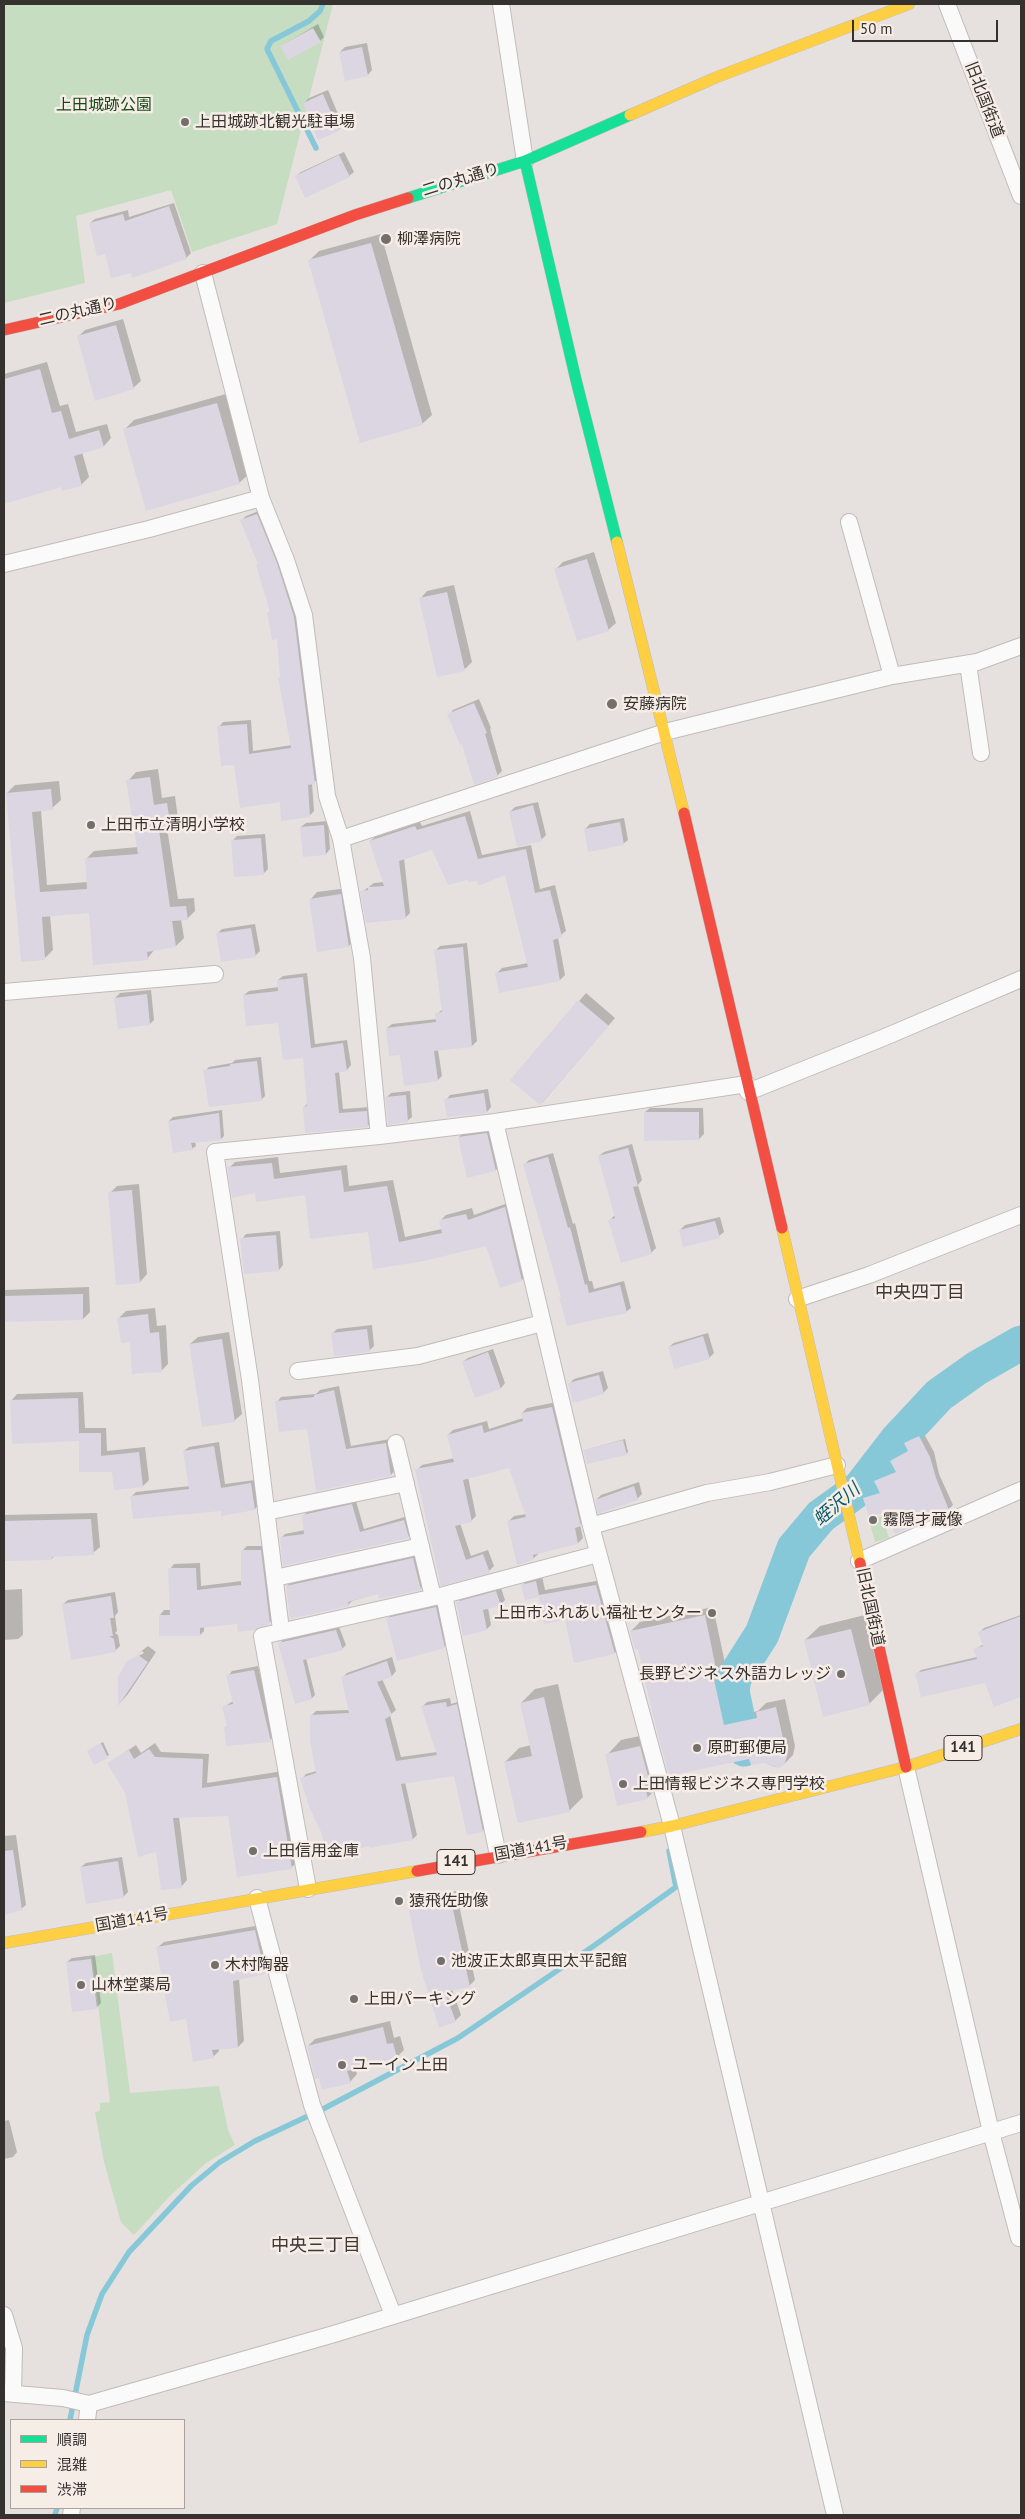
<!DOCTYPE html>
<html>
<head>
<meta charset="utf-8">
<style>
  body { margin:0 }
  #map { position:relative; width:1025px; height:2519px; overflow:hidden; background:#e6e1de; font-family:"PT Sans","Noto Sans JP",sans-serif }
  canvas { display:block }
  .frame { position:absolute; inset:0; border:5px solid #35312f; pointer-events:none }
  .legend { position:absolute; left:10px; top:2419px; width:175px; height:90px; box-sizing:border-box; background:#f7ede7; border:1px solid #a9a29d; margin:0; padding:6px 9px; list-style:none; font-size:15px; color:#35312f }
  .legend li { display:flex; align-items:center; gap:10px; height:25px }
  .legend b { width:25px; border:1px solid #a9a29d }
  .scale { position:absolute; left:852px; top:20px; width:146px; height:22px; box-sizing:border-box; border:2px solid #35312f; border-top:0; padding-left:6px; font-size:15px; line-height:18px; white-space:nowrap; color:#35312f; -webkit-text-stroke:4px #f7ede7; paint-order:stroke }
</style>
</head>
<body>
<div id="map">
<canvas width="1025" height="2519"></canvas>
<div class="frame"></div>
<ul class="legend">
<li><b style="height:6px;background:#16e098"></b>順調</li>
<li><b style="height:6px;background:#ffcf43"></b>混雑</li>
<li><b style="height:6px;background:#f24e42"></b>渋滞</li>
</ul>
<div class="scale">50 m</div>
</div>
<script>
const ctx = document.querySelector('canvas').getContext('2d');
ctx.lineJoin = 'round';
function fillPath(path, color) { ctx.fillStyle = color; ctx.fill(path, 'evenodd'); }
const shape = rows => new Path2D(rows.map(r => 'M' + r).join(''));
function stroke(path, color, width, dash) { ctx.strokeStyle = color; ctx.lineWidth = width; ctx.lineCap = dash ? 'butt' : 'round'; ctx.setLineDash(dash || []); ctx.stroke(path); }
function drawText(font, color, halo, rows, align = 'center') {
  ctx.font = font + ' "PT Sans","Noto Sans JP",sans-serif'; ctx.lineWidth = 5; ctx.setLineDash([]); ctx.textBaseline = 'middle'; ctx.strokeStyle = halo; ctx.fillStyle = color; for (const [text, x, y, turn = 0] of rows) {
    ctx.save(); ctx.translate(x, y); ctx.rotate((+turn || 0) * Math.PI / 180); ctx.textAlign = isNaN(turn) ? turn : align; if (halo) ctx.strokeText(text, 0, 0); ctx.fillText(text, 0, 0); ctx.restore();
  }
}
fillPath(shape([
  [4,4,333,4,277,224,192,252,171,190,76,216,85,283,4,303],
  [882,1516,889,1538,875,1542,869,1520],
  [112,1953,130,2093,219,2086,228,2130,235,2145,206,2163,171,2195,134,2235,121,2222,104,2162,95,2112,100,2111,100,2103,110,2102,92,1957]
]), '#c6ddc1');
fillPath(shape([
  [318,24,324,37,320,41,281,46],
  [367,43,372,70,368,75,340,52,345,47],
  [328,90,343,126,338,130,304,103,309,98],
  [344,152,354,172,349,176,296,176,301,172],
  [174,203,191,253,186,258,132,271,90,223,95,219,128,210,129,217],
  [381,234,432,415,422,424,309,261,319,251],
  [123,319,141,381,133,388,78,337,85,330],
  [47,362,60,406,68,404,76,432,107,424,111,438,104,446,82,452,89,477,81,485,62,486,4,502,4,374],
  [226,394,249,474,239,483,124,430,134,420],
  [261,510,298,612,319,779,312,783,314,811,309,816,281,801,235,763,219,727,223,722,251,720,253,751,292,745,278,637,269,612,271,611,259,564,241,521,246,516],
  [594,552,616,623,608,630,556,569,563,562],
  [454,585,472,662,465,669,420,599,427,591],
  [479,699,491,728,490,729,502,771,497,776,463,742,449,715,453,710],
  [158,769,162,798,175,796,178,819,167,828,178,899,194,898,195,911,187,919,181,919,184,938,176,946,155,949,147,959,90,911,50,915,53,950,45,958,7,793,15,785,59,781,61,800,52,808,41,810,47,885,88,882,86,859,94,851,138,847,128,781,136,772],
  [538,802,546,835,541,840,510,812,515,807],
  [470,811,482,855,531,845,540,889,555,885,566,931,558,937,565,975,560,980,497,973,502,968,528,963,506,873,478,879,433,849,404,858,410,913,405,918,362,892,374,883,384,882,370,841,375,837,420,822,422,826],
  [624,818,628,840,623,844,585,829,590,824],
  [328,821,330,849,326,854,301,827,306,823],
  [265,834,268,869,263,874,232,841,237,836],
  [348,888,356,938,349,946,310,900,317,892],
  [255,924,260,951,255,956,218,933,222,929],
  [467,943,477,1041,472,1046,438,1050,442,1076,438,1080,401,1053,387,1028,392,1024,437,1019,437,1014,443,1009,435,951,440,946],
  [307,973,315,1044,347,1040,351,1065,347,1070,339,1071,343,1109,371,1107,372,1121,368,1126,304,1107,308,1103,304,1057,279,1021,244,995,249,991,279,987,278,980,283,976],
  [151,990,154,1020,150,1024,115,998,120,993],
  [586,993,615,1018,542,1103,512,1080],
  [261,1057,265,1096,261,1100,205,1071,209,1067,232,1063,235,1060],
  [488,1089,491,1107,487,1112,446,1100,450,1095],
  [410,1091,412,1117,407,1121,387,1097,391,1093],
  [650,1108,703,1108,704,1134,699,1139,645,1112],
  [222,1110,224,1136,221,1139,195,1141,196,1146,192,1149,169,1121,173,1117],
  [492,1129,500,1166,496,1170,468,1176,459,1137,464,1132],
  [632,1144,642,1180,638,1185,656,1248,651,1253,610,1220,615,1215,599,1156,604,1152],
  [553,1153,573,1224,575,1223,589,1281,592,1281,594,1289,624,1281,631,1308,626,1312,560,1298,562,1296,525,1164,529,1160],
  [278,1157,280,1173,347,1165,349,1186,393,1180,405,1237,442,1229,440,1221,446,1215,472,1208,474,1215,511,1202,528,1273,522,1280,501,1287,486,1245,423,1260,306,1194,256,1192,229,1168,235,1162],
  [139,1184,147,1274,140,1282,110,1193,117,1186],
  [720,1217,724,1232,719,1236,680,1230,685,1225],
  [280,1231,283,1265,279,1270,242,1239,246,1234],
  [89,1287,90,1312,83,1319,4,1321,4,1290],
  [155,1308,157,1326,166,1325,168,1364,161,1371,131,1341,119,1318,126,1311],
  [372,1325,374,1346,369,1351,332,1334,337,1329],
  [229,1332,242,1414,234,1421,190,1344,198,1337],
  [708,1333,714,1353,709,1358,669,1347,674,1343],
  [493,1349,505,1383,501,1388,476,1397,463,1362,468,1358],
  [603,1371,608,1388,603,1393,569,1384,574,1379],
  [339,1386,351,1446,390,1439,395,1470,391,1475,308,1428,277,1402,281,1397,316,1394,320,1390],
  [83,1392,85,1428,106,1428,107,1451,145,1447,149,1480,143,1486,113,1471,80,1440,11,1401,17,1394],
  [557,1402,585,1519,580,1525,583,1538,578,1543,539,1553,533,1559,509,1521,514,1516,526,1514,510,1467,468,1477,476,1516,471,1521,460,1523,471,1556,488,1550,494,1566,489,1571,441,1584,417,1470,422,1465,455,1458,448,1435,453,1430,487,1421,489,1429,523,1418,522,1413,527,1408],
  [923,1432,934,1452,939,1474,953,1505,949,1509,896,1532,886,1510,865,1498,869,1494,880,1491,876,1481,896,1470,891,1461,909,1450,906,1444,910,1439],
  [625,1439,628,1452,626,1454,585,1450],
  [219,1442,225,1484,255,1480,259,1504,255,1509,222,1510,132,1496,136,1492,190,1486,184,1451,189,1447],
  [639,1482,642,1494,637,1499,596,1500,601,1495],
  [356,1501,364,1529,408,1516,412,1533,408,1537,281,1538,285,1534,305,1530,304,1515,308,1511],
  [97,1513,100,1547,93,1553,54,1556,52,1559,4,1560,4,1515],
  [247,1546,265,1546,274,1618,269,1623,238,1623,204,1626,204,1631,200,1635,160,1615,164,1610,171,1610,170,1569,174,1564,200,1563,201,1586,242,1581,243,1550],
  [417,1554,425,1584,420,1589,379,1593,352,1601,348,1605,287,1586,291,1582],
  [542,1576,545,1590,602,1580,620,1647,615,1653,566,1619,540,1595,526,1599,523,1585,528,1579],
  [501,1588,505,1600,501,1605,488,1608,491,1625,487,1629,457,1603,462,1598],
  [22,1589,23,1635,18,1639,4,1640,4,1590],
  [115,1592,118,1612,115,1616,117,1631,115,1633,118,1635,120,1646,115,1651,63,1604,68,1600],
  [441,1603,449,1642,444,1647,387,1619,392,1614],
  [713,1607,725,1663,722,1667,732,1717,758,1711,766,1703,785,1699,795,1746,793,1755,784,1764,775,1767,750,1757,639,1647,631,1631,640,1622],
  [865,1615,883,1690,869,1704,805,1640,820,1626],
  [1021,1615,1021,1696,995,1705,986,1681,917,1674,921,1670,977,1657,974,1650,984,1644,980,1632,984,1628],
  [339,1627,346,1645,342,1649,306,1658,315,1695,312,1698,295,1702,280,1643,283,1640],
  [148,1646,156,1652,128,1694,120,1703,128,1662,144,1653,142,1651,135,1656],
  [392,1657,396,1671,392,1676,382,1679,396,1710,390,1715,401,1757,437,1752,422,1707,427,1702,450,1698,451,1704,461,1701,487,1827,482,1831,455,1774,405,1782,417,1835,413,1839,370,1847,370,1844,323,1831,302,1779,306,1774,317,1771,311,1716,316,1711,350,1710,343,1677,347,1673],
  [258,1666,275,1736,270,1740,225,1728,228,1725,224,1707,233,1701,228,1676,232,1671],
  [558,1684,583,1797,569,1811,505,1762,519,1748,531,1745,521,1703,535,1689],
  [4,1720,5,1765,4,1767],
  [654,1733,661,1784,647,1798,607,1755,621,1740],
  [103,1742,109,1755,95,1763,88,1751],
  [155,1743,161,1752,209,1754,207,1783,283,1771,297,1862,291,1868,229,1815,179,1817,187,1880,181,1887,157,1851,109,1763,136,1745,141,1753],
  [16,1835,26,1905,21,1909,4,1913,4,1836],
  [122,1857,128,1892,123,1897,81,1867,86,1863],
  [456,1891,475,1980,469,1986,452,1989,461,2015,455,2021,409,1906,415,1900],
  [261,1925,270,1967,264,1973,239,1978,244,2041,238,2047,219,2048,219,2051,213,2057,187,2018,158,1947,164,1942],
  [95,1955,101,2003,96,2008,67,1962,72,1958],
  [390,2021,394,2038,400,2036,404,2050,397,2057,355,2068,357,2074,350,2082,308,2046,315,2039],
  [9,2120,17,2152,13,2157,4,2159,4,2121]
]), '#0003');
stroke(shape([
  [316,148,267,49,271,41,309,21,320,11,323,4],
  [70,2420,87,2335,102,2294,129,2252,191,2186,220,2162,255,2141,323,2109,458,2038,595,1945,676,1887,669,1851],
  [55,2515,57,2508]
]), '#87c8d8', 5.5);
stroke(shape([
  [744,1749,732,1691,734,1678,762,1634,794,1548,821,1516,860,1488,897,1440,939,1395,977,1368,1021,1343]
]), '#87c8d8', 35);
fillPath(shape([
  [313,28,321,42,288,60,280,46],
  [362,47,368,76,345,81,339,52],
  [323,94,339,131,318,140,303,103],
  [339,155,350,177,305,198,295,176],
  [169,206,187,259,132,278,131,273,111,278,105,254,97,256,89,223,123,214,125,221],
  [371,243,423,425,360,443,308,260],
  [116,325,134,389,95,401,77,336],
  [40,369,52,413,61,411,69,439,99,430,104,447,74,456,82,486,62,491,61,487,4,504,4,379],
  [217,403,240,484,146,511,123,429],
  [257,514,277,563,294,617,315,784,308,785,310,817,281,821,280,802,240,808,234,765,221,766,217,726,247,724,249,754,291,748,278,677,280,677,277,639,272,640,267,612,270,612,256,565,258,564,240,520],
  [587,559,609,631,577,641,554,569],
  [447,592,465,671,437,677,419,598],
  [474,703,487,733,485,734,498,777,474,785,462,744,460,745,447,714],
  [150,777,154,805,167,803,171,829,159,830,170,907,186,906,188,920,172,921,176,947,147,952,148,960,93,965,89,913,42,917,45,960,21,962,6,793,51,789,53,810,32,812,40,892,87,889,85,858,138,854,126,780],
  [533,805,542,841,517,847,509,812],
  [465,816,478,859,526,849,535,893,550,890,562,937,553,940,560,981,499,993,495,973,528,967,505,875,478,886,477,881,468,882,467,880,448,885,432,850,399,861,406,919,366,923,360,891,368,890,368,887,384,886,369,841,415,826,417,830],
  [620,822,624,845,588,852,584,829],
  [324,825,326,855,303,857,300,827],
  [261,838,264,875,234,877,231,840],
  [341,894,349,947,317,952,309,899],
  [251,928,256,957,221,962,216,933],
  [463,947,472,1047,434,1051,438,1081,404,1086,400,1055,389,1056,386,1028,436,1022,435,1013,442,1012,434,950],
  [303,977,311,1048,343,1043,347,1071,335,1073,339,1113,367,1111,368,1127,305,1133,303,1107,307,1106,303,1058,283,1060,278,1023,246,1026,243,995,278,991,277,980],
  [147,994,150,1025,118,1029,114,998],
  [578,1000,609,1026,540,1105,510,1080],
  [257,1061,262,1101,209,1107,203,1070,230,1066,230,1064],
  [484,1093,487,1113,447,1117,444,1099],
  [406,1095,408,1122,388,1125,385,1097],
  [644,1112,699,1112,699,1140,644,1141],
  [219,1113,221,1140,191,1143,193,1150,173,1153,168,1121],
  [487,1133,496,1171,467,1178,458,1137],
  [628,1148,638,1186,633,1187,652,1254,621,1263,608,1220,615,1218,598,1156],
  [548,1157,568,1228,570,1227,585,1285,587,1284,589,1293,620,1285,627,1313,567,1326,559,1297,561,1297,523,1164],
  [272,1163,274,1179,341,1170,344,1192,387,1186,399,1242,442,1233,439,1220,466,1214,468,1220,505,1207,522,1281,500,1288,486,1246,424,1261,373,1269,368,1232,310,1239,305,1195,256,1202,255,1193,232,1198,227,1167],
  [132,1190,140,1283,116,1285,108,1192],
  [715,1221,720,1238,683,1247,679,1230],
  [276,1235,279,1271,244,1274,240,1238],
  [83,1294,83,1320,4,1322,4,1296],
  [148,1314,150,1333,159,1332,162,1372,132,1374,130,1342,121,1343,117,1318],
  [367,1329,370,1352,334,1356,331,1333],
  [703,1336,710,1359,674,1369,668,1347],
  [222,1339,235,1422,202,1427,189,1344],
  [488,1352,501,1389,475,1398,462,1362],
  [599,1375,604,1394,573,1403,568,1383],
  [334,1390,346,1449,386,1443,391,1476,316,1491,307,1429,279,1432,275,1401,314,1397,314,1395],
  [78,1398,79,1433,101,1433,101,1456,139,1452,143,1487,114,1490,112,1472,79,1472,79,1441,12,1444,10,1400],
  [552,1407,581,1526,575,1528,578,1544,533,1555,534,1559,531,1561,517,1565,507,1521,526,1517,509,1468,463,1480,472,1522,455,1526,466,1560,483,1554,490,1573,441,1586,415,1469,454,1462,447,1435,482,1425,484,1433,523,1421,521,1413],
  [919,1436,930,1457,936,1478,949,1510,895,1534,886,1512,869,1517,863,1498,880,1493,874,1481,896,1472,890,1461,908,1451,904,1443],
  [623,1440,627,1455,587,1464,583,1450],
  [214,1446,221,1488,251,1483,255,1510,221,1516,221,1511,133,1519,130,1496,189,1489,183,1451],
  [634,1486,638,1500,598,1514,595,1500],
  [352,1504,360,1532,404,1520,409,1538,283,1566,280,1537,304,1534,302,1515],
  [91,1519,94,1555,52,1557,52,1560,4,1561,4,1521],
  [241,1550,261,1550,270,1624,254,1630,238,1632,237,1624,200,1628,200,1636,159,1636,159,1615,170,1615,168,1568,196,1568,197,1590,241,1585],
  [413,1558,421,1590,379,1599,378,1594,348,1602,349,1606,290,1619,286,1586],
  [536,1581,539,1595,596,1585,615,1654,574,1663,565,1620,544,1624,539,1597,525,1600,521,1585],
  [496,1591,501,1606,483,1610,487,1630,463,1636,456,1602],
  [111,1596,114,1618,110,1618,113,1636,109,1636,114,1639,116,1652,71,1660,62,1604],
  [436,1607,445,1648,397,1661,386,1618],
  [705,1615,717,1674,713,1675,724,1725,757,1718,756,1712,776,1707,787,1756,784,1765,779,1768,764,1763,751,1765,749,1759,669,1776,652,1712,638,1649,635,1649,630,1631],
  [1021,1616,1021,1697,994,1707,985,1683,921,1697,915,1673,977,1659,973,1649,983,1646,978,1632],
  [851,1629,870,1705,823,1717,804,1640],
  [336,1630,343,1650,303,1660,312,1699,295,1704,278,1643],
  [138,1655,148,1662,118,1706,118,1677,127,1661],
  [387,1661,392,1677,377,1682,392,1715,385,1719,396,1761,437,1755,421,1706,446,1702,447,1707,457,1704,483,1832,467,1835,454,1776,401,1784,413,1840,369,1848,369,1846,328,1856,321,1832,310,1809,300,1778,316,1773,310,1741,310,1715,349,1713,341,1677],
  [254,1670,271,1742,226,1746,224,1727,227,1727,222,1706,233,1704,226,1675],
  [544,1697,570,1812,518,1823,504,1762,532,1756,520,1703],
  [101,1743,108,1758,94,1765,87,1751],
  [640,1746,649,1780,644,1781,648,1799,617,1806,605,1754],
  [149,1749,155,1757,203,1759,202,1788,277,1777,292,1869,237,1877,228,1816,173,1818,182,1888,161,1890,156,1852,138,1857,125,1793,107,1763,129,1750,134,1759],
  [13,1850,22,1910,4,1915,4,1851],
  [118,1861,124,1898,86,1904,80,1867],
  [450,1896,470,1987,445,1992,456,2022,439,2028,421,1970,408,1906],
  [255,1930,265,1974,233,1981,238,2048,212,2050,214,2058,193,2062,186,2019,170,2022,156,1947],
  [91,1959,97,2009,72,2012,66,1962],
  [383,2027,387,2044,393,2043,397,2058,347,2071,351,2083,322,2090,319,2078,315,2079,307,2046]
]), '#dbd6e2');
const street = shape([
  [501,4,525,161],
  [947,4,1021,196],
  [203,273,261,498,286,560,304,615,327,796,341,839,362,958,379,1136],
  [849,522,892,676],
  [4,564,149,529,261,498],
  [968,664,981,753],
  [341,839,665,732,892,676,977,662,1021,646],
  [4,992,215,974],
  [748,1092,885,1037,1021,979],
  [495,1122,591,1526,672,1826,835,2515],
  [797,1299,869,1275,1021,1215],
  [298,1371,418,1356,542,1323],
  [396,1443,433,1597],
  [266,1512,406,1483],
  [591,1526,707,1493,770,1482,837,1465],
  [859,1561,1021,1490],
  [275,1578,421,1546],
  [444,1595,498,1855],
  [281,1630,250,1380,215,1152,379,1136,495,1122,747,1084],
  [906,1767,991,2132,1019,2238,1021,2237],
  [308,1889,262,1636,444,1595,598,1554],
  [257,1898,312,2105,393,2315],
  [4,2315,14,2348,13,2394],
  [4,2393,63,2398,89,2404,334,2334,1021,2123],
  [87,2420,89,2404],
  [71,2515,72,2508]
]);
const fast = shape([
  [525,161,576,380,617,542],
  [408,198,525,161,630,115]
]);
const slow = shape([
  [630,115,717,77,909,4],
  [617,542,684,813],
  [782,1228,860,1563],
  [641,1832,672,1826,906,1767,1021,1729],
  [4,1943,417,1871]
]);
const jam = shape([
  [4,330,119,304,355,215,408,198],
  [684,813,782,1228],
  [860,1563,906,1767],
  [417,1871,641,1832]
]);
stroke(street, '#c0bcba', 18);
stroke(fast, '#c0bcba', 12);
stroke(slow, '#c0bcba', 12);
stroke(jam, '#c0bcba', 12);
stroke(street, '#fbfafa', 16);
stroke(fast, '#16e098', 11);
stroke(slow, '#ffcf43', 11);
stroke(jam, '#f24e42', 11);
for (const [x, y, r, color] of [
  [185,122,5,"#736f6c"],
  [386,239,6,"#736f6c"],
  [612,704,6,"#736f6c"],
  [91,825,5,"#736f6c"],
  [873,1520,5,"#736f6c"],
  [712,1613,5,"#736f6c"],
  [841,1674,5,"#736f6c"],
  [697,1748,5,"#736f6c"],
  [623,1784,5,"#736f6c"],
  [253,1851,5,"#736f6c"],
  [399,1901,5,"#736f6c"],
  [441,1961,5,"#736f6c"],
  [215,1965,5,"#736f6c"],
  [81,1985,5,"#736f6c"],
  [354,1999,5,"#736f6c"],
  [342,2065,5,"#736f6c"]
]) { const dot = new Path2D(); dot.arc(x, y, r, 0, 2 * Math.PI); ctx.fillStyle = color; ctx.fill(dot); stroke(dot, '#f7ede7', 2); }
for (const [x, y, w] of [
  [963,1748,38],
  [456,1862,38]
]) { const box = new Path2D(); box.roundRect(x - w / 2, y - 12.5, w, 25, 4); ctx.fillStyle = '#f7ede7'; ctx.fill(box); stroke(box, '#35312f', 1); }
drawText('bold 15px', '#35312f', null, [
  ["141",963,1748],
  ["141",456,1862]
]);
drawText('16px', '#35312f', '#f7ede7', [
  ["旧北国街道",984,100,69],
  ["二の丸通り",461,180,-17],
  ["二の丸通り",78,312,-13],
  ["旧北国街道",870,1607,78],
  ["国道141号",531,1849,-10],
  ["国道141号",132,1920,-10]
]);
drawText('16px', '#144b16', '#f7ede7', [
  ["上田城跡公園",104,105]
]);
drawText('16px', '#35312f', '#f7ede7', [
  ["上田城跡北観光駐車場",195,122],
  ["柳澤病院",397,239],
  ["安藤病院",623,704],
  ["上田市立清明小学校",101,825],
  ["霧隠才蔵像",883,1520],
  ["上田市ふれあい福祉センター",702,1613,"right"],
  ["長野ビジネス外語カレッジ",831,1674,"right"],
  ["原町郵便局",707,1748],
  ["上田情報ビジネス専門学校",633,1784],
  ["上田信用金庫",263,1851],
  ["猿飛佐助像",409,1901],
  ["池波正太郎真田太平記館",451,1961],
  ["木村陶器",225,1965],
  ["山林堂薬局",91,1985],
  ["上田パーキング",364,1999],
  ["ユーイン上田",352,2065]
], 'left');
drawText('18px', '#3f3732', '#f7ede7', [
  ["中央四丁目",920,1293],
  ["中央三丁目",316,2246]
]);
drawText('italic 18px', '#075c6c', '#f7ede7', [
  ["蛭沢川",837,1505,-41]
]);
</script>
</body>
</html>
